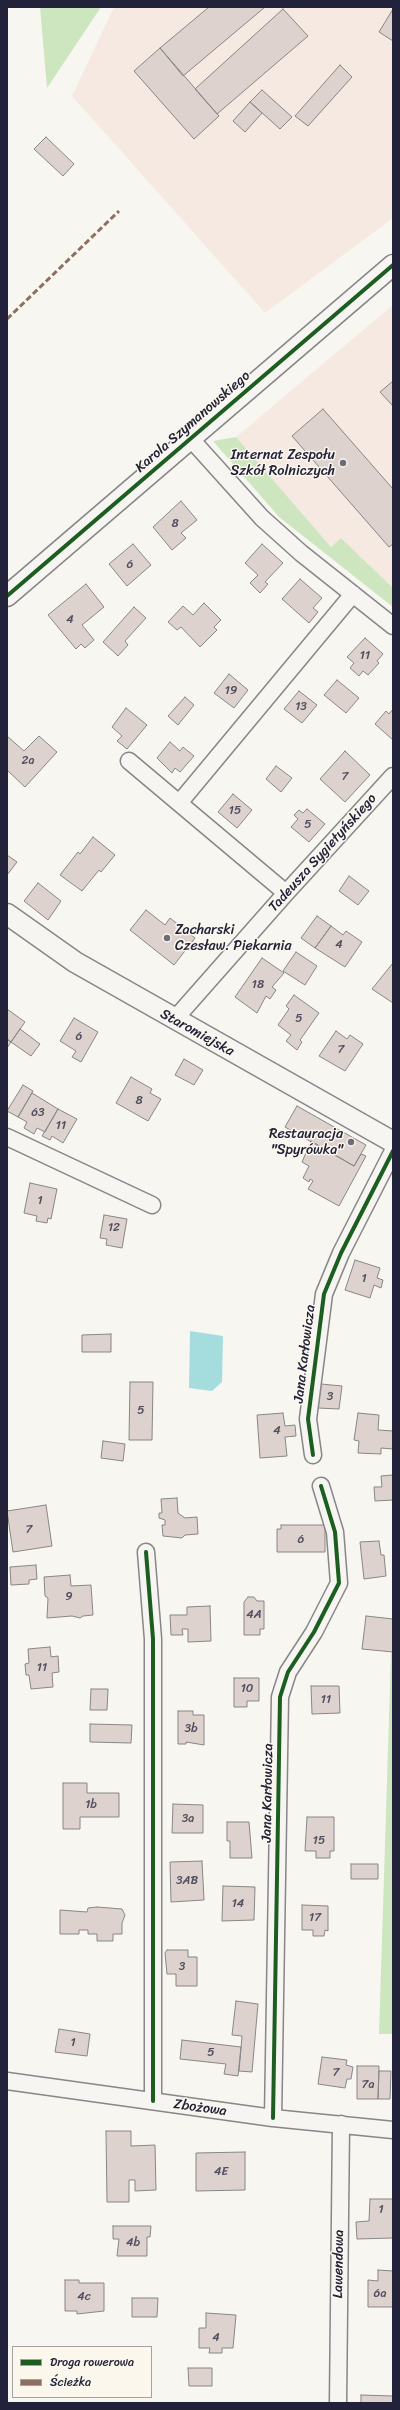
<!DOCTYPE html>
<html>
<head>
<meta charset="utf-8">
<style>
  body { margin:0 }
  #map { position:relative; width:400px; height:2410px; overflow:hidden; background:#f8f6f0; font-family:Sriracha,sans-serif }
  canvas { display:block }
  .frame { position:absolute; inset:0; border:8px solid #22223b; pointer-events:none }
  .legend { position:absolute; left:12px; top:2346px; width:140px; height:52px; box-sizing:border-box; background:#fbf7ec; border:1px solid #a4a2a5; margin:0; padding:5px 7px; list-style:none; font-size:12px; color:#22223b }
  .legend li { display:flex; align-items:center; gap:8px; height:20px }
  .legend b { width:20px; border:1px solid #a4a2a5 }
</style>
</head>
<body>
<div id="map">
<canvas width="400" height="2410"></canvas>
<div class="frame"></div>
<ul class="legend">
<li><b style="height:5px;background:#1b5e20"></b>Droga rowerowa</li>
<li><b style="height:5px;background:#8d6e63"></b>Ścieżka</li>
</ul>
</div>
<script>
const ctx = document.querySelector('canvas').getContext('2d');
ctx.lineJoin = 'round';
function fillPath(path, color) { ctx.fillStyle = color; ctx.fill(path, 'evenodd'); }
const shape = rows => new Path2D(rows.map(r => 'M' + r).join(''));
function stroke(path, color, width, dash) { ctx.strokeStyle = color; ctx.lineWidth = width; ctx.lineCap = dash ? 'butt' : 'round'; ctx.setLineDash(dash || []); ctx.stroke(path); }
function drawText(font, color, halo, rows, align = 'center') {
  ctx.font = font + ' Sriracha,sans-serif'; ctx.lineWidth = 3; ctx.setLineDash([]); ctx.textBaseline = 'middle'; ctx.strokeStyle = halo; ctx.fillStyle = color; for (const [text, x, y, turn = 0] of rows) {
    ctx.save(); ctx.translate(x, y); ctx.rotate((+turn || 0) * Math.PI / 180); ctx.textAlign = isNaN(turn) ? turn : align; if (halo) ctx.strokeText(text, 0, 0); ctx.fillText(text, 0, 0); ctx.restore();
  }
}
fillPath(shape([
  [114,7,393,7,393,218,265,313,72,96],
  [393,305,393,588,341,538,331,547,236,437]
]), '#f5e9e1');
fillPath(shape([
  [40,7,101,7,47,88],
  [236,437,331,547,341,538,393,588,393,607,279,517,213,441],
  [391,1653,393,1653,393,2034,379,2034]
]), '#cee6c0');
fillPath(shape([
  [190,1331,223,1336,222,1382,212,1391,189,1388]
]), '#a5ddde');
const building = shape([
  [209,7,265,7,183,76,160,48,209,7],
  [283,9,308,36,217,114,195,89,283,9],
  [393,9,393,41,379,32,393,9],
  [160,48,219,116,194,139,134,71,160,48],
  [340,65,352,77,308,126,295,116,340,65],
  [262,90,292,117,280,129,250,102,262,90],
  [250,102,262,113,245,132,233,121,250,102],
  [46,137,74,164,63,176,34,149,46,137],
  [393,381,393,406,380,392,393,381],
  [323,409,393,489,393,544,389,547,292,436,323,409],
  [181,501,197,520,181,533,186,538,172,550,153,527,181,501],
  [133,544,151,565,127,586,109,564,133,544],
  [262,544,283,563,265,582,268,584,260,593,250,583,258,575,245,563,262,544],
  [300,579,322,598,313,608,318,612,309,623,282,599,300,579],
  [86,584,104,607,82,625,94,640,85,648,81,644,76,649,48,615,86,584],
  [204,603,221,620,214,627,217,630,200,647,181,627,177,630,168,622,183,606,193,615,204,603],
  [134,607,146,618,125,641,128,645,118,656,103,642,134,607],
  [365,638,383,654,377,661,379,663,368,675,363,671,359,676,350,668,354,663,347,657,365,638],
  [229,674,248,690,234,708,214,693,229,674],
  [337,680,359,698,346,713,324,695,337,680],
  [299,691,317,705,302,723,284,709,299,691],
  [185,697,194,705,178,725,168,716,185,697],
  [126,708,147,725,127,749,117,741,122,736,112,727,126,708],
  [393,709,393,740,375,724,386,711,389,714,393,709],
  [7,736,24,751,39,736,57,752,25,787,7,770,7,736],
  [170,742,180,751,183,747,194,756,180,772,175,768,172,773,157,758,170,742],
  [345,751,370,775,345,802,320,779,345,751],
  [276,766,292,778,281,792,266,779,276,766],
  [233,794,252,810,237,828,218,812,233,794],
  [307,809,325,824,309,842,291,827,298,819,294,815,299,810,303,813,307,809],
  [93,837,115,855,101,872,99,870,82,891,60,875,78,852,80,854,93,837],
  [7,855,17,862,7,875,7,855],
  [349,876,369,891,358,905,339,891,349,876],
  [38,883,61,901,48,920,24,901,38,883],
  [146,910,165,925,170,918,195,938,174,965,130,930,146,910],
  [317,916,331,926,315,948,301,938,317,916],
  [331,926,343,935,346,931,362,942,345,967,315,948,331,926],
  [296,952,317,966,305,985,283,971,296,952],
  [262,958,284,973,272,987,276,990,270,999,266,996,257,1013,235,997,262,958],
  [393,963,393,1003,372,989,393,963],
  [294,995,319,1013,300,1040,302,1042,297,1050,286,1041,291,1035,278,1025,289,1009,286,1006,294,995],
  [7,1009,25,1022,11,1042,7,1039,7,1009],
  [74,1018,98,1032,81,1062,72,1057,76,1051,60,1041,74,1018],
  [20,1029,40,1044,31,1056,11,1042,20,1029],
  [336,1031,347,1039,350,1035,363,1044,345,1071,319,1056,336,1031],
  [7,1039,11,1042,7,1048,7,1039],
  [184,1059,203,1070,194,1085,175,1075,184,1059],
  [131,1077,152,1089,150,1093,161,1099,148,1121,116,1103,131,1077],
  [23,1085,33,1091,18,1117,7,1111,23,1085],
  [32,1093,58,1109,45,1132,37,1128,34,1134,24,1128,27,1122,18,1117,32,1093],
  [297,1106,366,1145,354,1166,285,1127,297,1106],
  [58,1109,77,1119,63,1143,52,1136,50,1140,42,1136,58,1109],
  [311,1141,354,1166,361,1154,366,1156,339,1206,308,1189,313,1181,310,1179,309,1182,303,1178,309,1166,302,1162,311,1141],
  [30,1183,57,1189,51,1219,48,1218,47,1223,36,1221,37,1216,24,1213,30,1183],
  [104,1215,127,1219,122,1248,106,1245,107,1239,100,1238,104,1215],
  [355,1260,380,1268,377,1278,383,1280,381,1288,374,1285,370,1298,345,1290,355,1260],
  [111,1334,111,1352,82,1352,82,1335,111,1334],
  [130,1382,153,1382,152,1440,129,1440,130,1382],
  [321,1384,342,1386,339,1409,318,1408,321,1384],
  [283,1413,285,1426,295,1425,296,1436,285,1437,287,1456,260,1458,257,1415,283,1413],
  [358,1413,379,1415,378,1430,393,1431,393,1449,381,1448,381,1454,358,1453,359,1441,354,1440,358,1413],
  [103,1441,125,1444,123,1461,101,1458,103,1441],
  [393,1475,393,1500,375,1501,374,1487,382,1487,381,1476,393,1475],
  [177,1498,178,1513,185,1518,197,1517,198,1534,185,1535,182,1538,163,1536,162,1525,165,1525,165,1520,159,1518,159,1513,162,1513,161,1499,177,1498],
  [46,1505,52,1546,13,1552,7,1511,46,1505],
  [281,1525,325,1525,325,1552,277,1552,277,1529,281,1529,281,1525],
  [379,1541,381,1555,384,1555,386,1576,364,1579,360,1542,379,1541],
  [36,1565,37,1579,29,1580,29,1584,11,1585,10,1567,36,1565],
  [70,1575,71,1586,91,1585,93,1615,83,1616,80,1618,72,1616,47,1618,48,1598,45,1596,44,1577,70,1575],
  [248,1597,254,1597,257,1601,264,1601,264,1629,260,1629,260,1635,244,1635,244,1602,248,1597],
  [210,1606,211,1641,188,1642,188,1629,182,1629,183,1635,171,1635,170,1615,187,1615,187,1607,210,1606],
  [366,1616,393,1619,393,1652,362,1649,366,1616],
  [50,1647,51,1657,58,1656,59,1672,52,1673,53,1687,31,1689,29,1675,26,1675,25,1664,29,1663,28,1649,50,1647],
  [234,1678,259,1678,259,1701,247,1701,247,1707,234,1707,234,1678],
  [311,1686,339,1686,340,1713,312,1714,311,1686],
  [91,1689,108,1689,107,1710,90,1710,91,1689],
  [178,1711,193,1711,193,1715,204,1715,204,1745,186,1742,186,1744,178,1744,178,1711],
  [90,1724,132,1725,131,1743,90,1742,90,1724],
  [63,1783,87,1783,87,1793,119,1793,119,1817,80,1817,80,1829,63,1829,63,1783],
  [173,1804,203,1805,203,1833,172,1833,173,1804],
  [307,1817,334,1817,334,1851,330,1851,330,1858,316,1858,316,1851,305,1851,307,1817],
  [227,1822,249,1822,252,1858,230,1858,230,1841,227,1841,227,1822],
  [202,1861,204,1900,171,1902,170,1862,202,1861],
  [351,1864,378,1864,378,1879,351,1879,351,1864],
  [223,1886,255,1887,254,1920,222,1921,223,1886],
  [302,1905,328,1906,328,1931,325,1930,324,1936,313,1936,313,1930,302,1930,302,1905],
  [97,1907,122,1909,125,1915,122,1923,122,1934,113,1934,113,1941,97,1941,97,1934,88,1934,88,1930,79,1930,79,1934,60,1934,60,1910,87,1912,88,1908,97,1907],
  [167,1950,188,1950,188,1957,197,1957,197,1986,176,1986,176,1974,167,1974,165,1953,167,1950],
  [236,2001,258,2004,252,2072,239,2071,242,2036,232,2035,236,2001],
  [59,2029,90,2034,87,2056,55,2052,59,2029],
  [182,2040,241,2047,238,2076,224,2074,226,2064,180,2059,182,2040],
  [322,2057,347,2060,346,2065,353,2067,351,2079,347,2079,345,2088,318,2084,322,2057],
  [357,2066,379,2066,378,2099,357,2099,357,2066],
  [379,2071,391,2071,390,2099,378,2099,379,2071],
  [106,2131,131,2131,131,2146,155,2145,156,2190,135,2191,135,2180,129,2180,129,2202,107,2202,106,2131],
  [245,2152,245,2190,196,2191,196,2153,245,2152],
  [370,2199,393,2199,393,2238,357,2239,356,2222,369,2221,370,2199],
  [113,2226,151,2226,150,2237,147,2237,147,2256,117,2256,119,2239,113,2239,113,2226],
  [378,2270,393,2271,393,2307,368,2307,368,2280,378,2281,378,2270],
  [65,2280,79,2280,79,2283,104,2283,104,2311,77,2314,77,2311,65,2311,65,2280],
  [132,2298,158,2298,157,2317,132,2317,132,2298],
  [206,2313,236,2315,233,2348,222,2348,222,2353,209,2353,210,2348,199,2348,199,2328,206,2328,206,2313],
  [188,2368,212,2368,212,2386,189,2386,188,2368],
  [361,2395,393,2396,393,2403,361,2403,361,2395]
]);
fillPath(building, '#ded2ce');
stroke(building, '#878688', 1);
const minor = shape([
  [190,438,262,518,301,553,393,626],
  [129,761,286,893],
  [180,802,353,594],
  [174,1020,286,893,393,776],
  [7,1137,152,1205],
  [313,1455,308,1419,324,1294,341,1253,393,1151],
  [146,1552,153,1639,153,2101],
  [7,2081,273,2118,393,2130],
  [273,2118,280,1697,288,1672,314,1632,339,1583,335,1532,321,1486],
  [338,2403,341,2124]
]);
const tertiary = shape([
  [7,596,393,265],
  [7,914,75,962,393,1142]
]);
stroke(minor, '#878688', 19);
stroke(tertiary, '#878688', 23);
stroke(minor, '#f6f5f1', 16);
stroke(tertiary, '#f6f5f1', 20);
stroke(shape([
  [7,319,119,211]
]), '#8d6e63', 3, [6, 3]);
stroke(shape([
  [7,596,393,265],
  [313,1455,308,1419,324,1294,341,1253,393,1151],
  [146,1552,153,1639,153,2101],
  [273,2118,280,1697,288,1672,314,1632,339,1583,335,1532,321,1486]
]), '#1b5e20', 4);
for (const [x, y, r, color] of [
  [343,463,4,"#6d6c7a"],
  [167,938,4,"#6d6c7a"],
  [351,1142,4,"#6d6c7a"]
]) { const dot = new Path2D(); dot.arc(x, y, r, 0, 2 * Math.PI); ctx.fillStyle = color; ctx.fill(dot); stroke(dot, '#fbf7ec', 1.5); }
drawText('12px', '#514e60', null, [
  ["8",175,524],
  ["6",130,565],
  ["4",70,620],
  ["11",365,656],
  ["19",231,691],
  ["13",301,707],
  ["2a",28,761],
  ["7",345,777],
  ["15",235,811],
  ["5",308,825],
  ["4",339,945],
  ["18",258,985],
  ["5",299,1019],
  ["6",79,1037],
  ["7",341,1050],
  ["8",139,1101],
  ["63",38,1113],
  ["11",61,1126],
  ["1",40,1201],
  ["12",114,1228],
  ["1",364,1279],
  ["3",330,1397],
  ["5",141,1411],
  ["4",277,1431],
  ["7",29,1530],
  ["6",301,1540],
  ["9",69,1597],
  ["4A",254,1615],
  ["11",42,1668],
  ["10",247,1689],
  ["11",326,1700],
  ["3b",191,1729],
  ["1b",91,1805],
  ["3a",188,1819],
  ["15",319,1841],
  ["3AB",187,1881],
  ["14",238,1904],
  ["17",315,1918],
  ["3",182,1967],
  ["1",73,2043],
  ["5",211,2053],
  ["7",336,2073],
  ["7a",368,2085],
  ["4E",221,2172],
  ["1",381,2210],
  ["4b",133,2243],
  ["6a",380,2294],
  ["4c",84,2297],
  ["4",216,2338]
]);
drawText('14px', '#22223b', '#fbf7ec', [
  ["Karola Szymanowskiego",193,422,-41],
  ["Tadeusza Sygietyńskiego",323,853,-48],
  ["Staromiejska",197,1033,29],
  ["Jana Karłowicza",305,1354,-83],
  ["Jana Karłowicza",268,1793,-89],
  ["Zbożowa",200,2108,8],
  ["Lawendowa",339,2264,-89]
]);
drawText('14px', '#22223b', '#fbf7ec', [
  ["Internat Zespołu",335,455],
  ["Szkół Rolniczych",335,471],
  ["Zacharski",175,930,"left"],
  ["Czesław. Piekarnia",175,946,"left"],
  ["Restauracja",343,1134],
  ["\"Spyrówka\"",343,1150]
], 'right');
</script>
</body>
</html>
